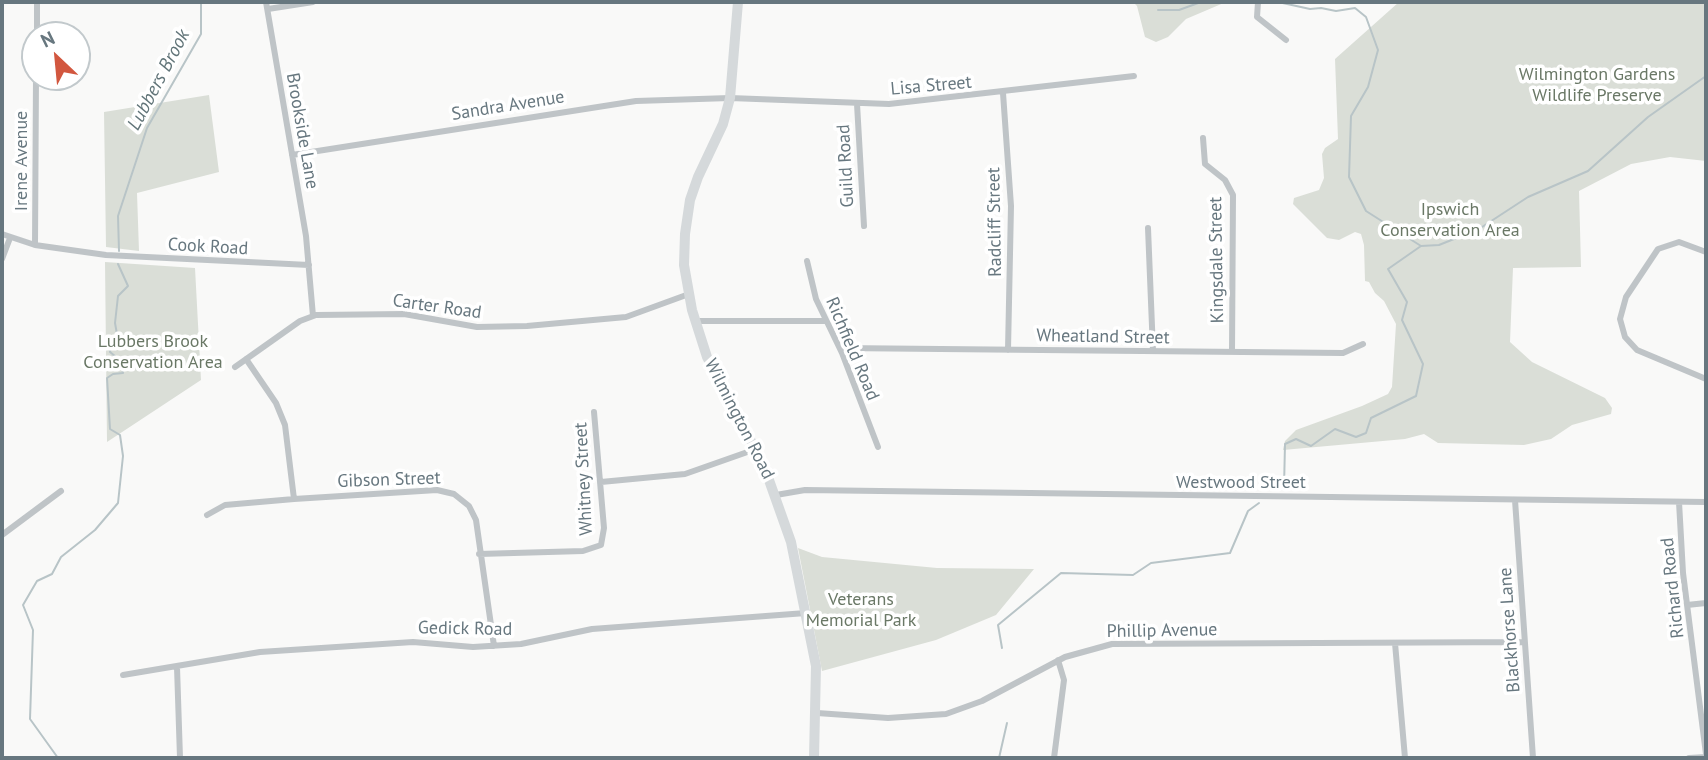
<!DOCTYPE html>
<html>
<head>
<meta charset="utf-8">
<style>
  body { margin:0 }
  #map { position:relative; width:1708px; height:760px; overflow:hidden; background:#f9f9f8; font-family:"PT Sans",sans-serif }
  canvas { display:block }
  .frame { position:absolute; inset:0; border:4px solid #67777f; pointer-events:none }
  .north { position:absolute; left:21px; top:21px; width:70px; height:70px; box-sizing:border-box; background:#fff; border:2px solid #c2c9cc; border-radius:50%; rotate:334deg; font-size:19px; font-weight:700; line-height:28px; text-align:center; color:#67777f }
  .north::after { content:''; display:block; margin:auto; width:24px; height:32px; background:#d2573f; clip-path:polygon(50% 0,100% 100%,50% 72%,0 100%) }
</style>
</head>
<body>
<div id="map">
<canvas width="1708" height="760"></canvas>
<div class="frame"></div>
<div class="north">N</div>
</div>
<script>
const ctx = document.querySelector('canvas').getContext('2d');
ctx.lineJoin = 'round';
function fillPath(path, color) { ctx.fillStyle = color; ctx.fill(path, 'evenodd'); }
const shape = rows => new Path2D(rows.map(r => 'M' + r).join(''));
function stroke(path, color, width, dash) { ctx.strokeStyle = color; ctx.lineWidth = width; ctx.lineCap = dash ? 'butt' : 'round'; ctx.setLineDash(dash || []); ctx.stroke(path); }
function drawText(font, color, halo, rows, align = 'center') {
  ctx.font = font + ' "PT Sans",sans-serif'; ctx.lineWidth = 7; ctx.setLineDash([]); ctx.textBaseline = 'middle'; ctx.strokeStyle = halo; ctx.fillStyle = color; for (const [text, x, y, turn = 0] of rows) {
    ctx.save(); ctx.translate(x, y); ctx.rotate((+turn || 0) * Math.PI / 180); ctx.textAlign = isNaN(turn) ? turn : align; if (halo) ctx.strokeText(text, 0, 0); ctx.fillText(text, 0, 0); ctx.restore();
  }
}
fillPath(shape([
  [1133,2,1226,2,1186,19,1168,37,1156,42,1145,37,1137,6],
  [1399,2,1706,2,1706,161,1670,157,1631,164,1579,191,1581,267,1513,268,1510,342,1532,362,1605,398,1612,408,1611,414,1572,425,1551,439,1524,445,1438,443,1424,434,1405,439,1283,450,1285,441,1296,430,1362,406,1388,394,1392,387,1396,324,1384,301,1375,293,1369,282,1365,281,1364,245,1361,234,1355,232,1339,240,1327,238,1293,204,1294,198,1319,190,1324,178,1322,154,1325,148,1338,139,1335,59],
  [209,95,219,172,137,193,139,251,106,247,104,112],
  [105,262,195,268,201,380,107,442],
  [798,548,822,557,937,568,1034,569,996,615,936,640,822,671]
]), '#daded7');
stroke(shape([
  [1278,2,1310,9,1321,8,1336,11,1355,8,1366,17,1378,50,1368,87,1351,116,1349,177,1366,211,1421,246,1439,245,1479,229,1528,197,1588,171,1648,117,1706,76],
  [1158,10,1179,10,1201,2],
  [119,251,118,216,147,128,201,34,201,2],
  [1284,488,1285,444,1296,439,1311,446,1335,429,1356,437,1366,433,1371,418,1416,396,1423,364,1402,320,1407,302,1388,269,1421,246],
  [1002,648,998,625,1061,573,1133,575,1151,563,1230,553,1248,511,1259,503],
  [58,758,30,719,33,630,23,605,37,581,52,574,61,557,95,530,118,503,123,456,120,435,110,429,107,378,113,374,123,373,121,361,110,352,111,346,118,340,115,323,118,296,128,286,118,264],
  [999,758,1007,723]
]), '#b8c4c7', 2);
stroke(shape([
  [266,2,306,236,313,316],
  [1258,2,1257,17,1286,40],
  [268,9,313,2],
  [37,35,37,2],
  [1003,93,1011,206,1008,350],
  [857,104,864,226],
  [1203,138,1205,164,1225,180,1233,195,1232,352],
  [292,155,636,101,730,98,889,104,1134,76],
  [1148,228,1153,351],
  [2,234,35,245,106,255,309,265],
  [35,245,36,77],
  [1706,252,1679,242,1658,249,1626,297,1620,319,1625,337,1637,350,1706,379],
  [2,259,10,238],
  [807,261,816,299,842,353,878,447],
  [695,321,824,321],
  [840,348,1343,353,1363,344],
  [246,359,276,403,285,425,294,499],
  [235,367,300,321,316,315,404,314,477,327,527,326,626,317,689,294],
  [601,482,685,474,756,449],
  [776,495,805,490,1706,502],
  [1515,500,1533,758],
  [1679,502,1683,573,1706,754],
  [207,515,225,505,294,499,437,490,454,494,469,506,476,520,494,646],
  [2,535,61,491],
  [479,554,583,551,601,545,604,528,594,412],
  [1687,605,1706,603],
  [1395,643,1405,758],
  [177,667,180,758],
  [123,675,260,652,413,642,473,647,521,644,592,629,806,613],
  [817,713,888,718,946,714,982,701,1065,657,1112,644,1524,642],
  [1054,758,1064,680,1058,660],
  [1689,758,1706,757]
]), '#bfc4c7', 6);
stroke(shape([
  [738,2,730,98,723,124,698,177,690,200,685,234,684,265,692,310,707,357,764,466,791,542,816,666,814,758]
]), '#d5d9db', 10);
drawText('18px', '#6a7866', '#fff', [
  ["Wilmington Gardens",1597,75],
  ["Wildlife Preserve",1597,96],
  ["Ipswich",1450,210],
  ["Conservation Area",1450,231],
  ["Lubbers Brook",153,342],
  ["Conservation Area",153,363],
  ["Veterans",861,600],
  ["Memorial Park",861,621]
]);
drawText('18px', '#67777f', '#fff', [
  ["Lisa Street",931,86,-5],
  ["Sandra Avenue",508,106,-9],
  ["Brookside Lane",302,131,80],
  ["Irene Avenue",22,161,-90],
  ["Guild Road",846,166,-93],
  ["Radcliff Street",995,222,-91],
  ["Cook Road",208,247,3],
  ["Kingsdale Street",1217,260,-91],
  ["Carter Road",437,307,8],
  ["Wheatland Street",1103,337,1],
  ["Richfield Road",852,349,67],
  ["Wilmington Road",739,419,63],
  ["Whitney Street",584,479,-93],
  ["Gibson Street",389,480,-2],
  ["Westwood Street",1241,483],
  ["Richard Road",1673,588,-96],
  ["Gedick Road",465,629,1],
  ["Blackhorse Lane",1510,630,-94],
  ["Phillip Avenue",1162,631,-1]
]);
drawText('italic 19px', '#627579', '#fff', [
  ["Lubbers Brook",159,80,-62]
]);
</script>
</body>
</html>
